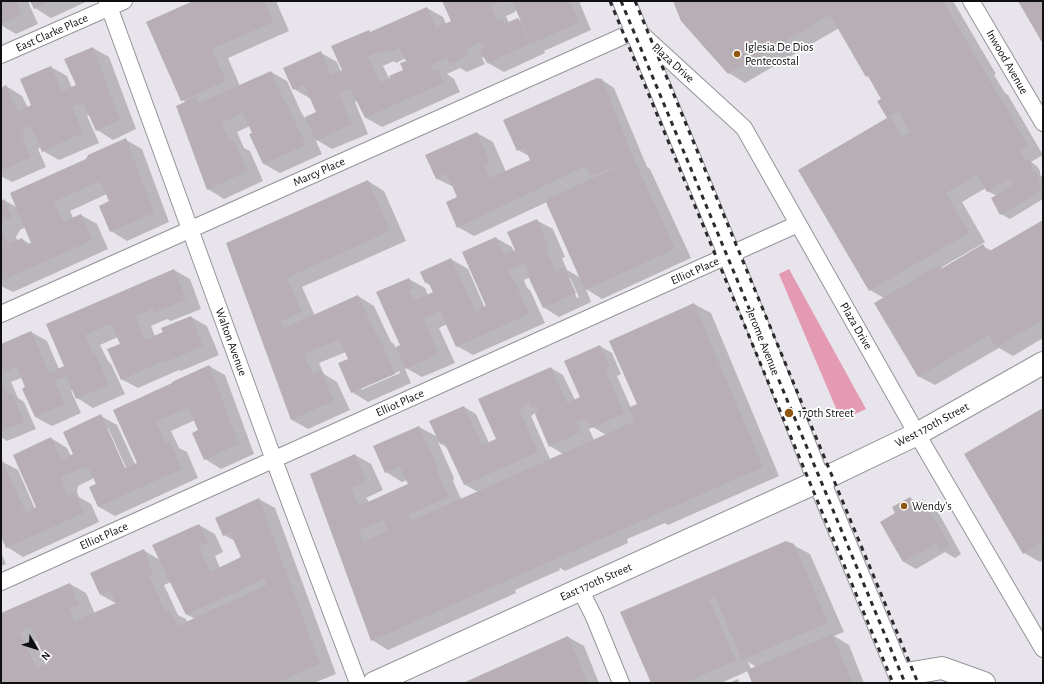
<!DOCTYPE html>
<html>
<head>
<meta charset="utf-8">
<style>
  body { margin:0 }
  #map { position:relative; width:1044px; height:684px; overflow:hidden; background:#e8e4eb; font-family:"Alegreya Sans",sans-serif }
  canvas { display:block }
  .frame { position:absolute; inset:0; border:2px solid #100f11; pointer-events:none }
  .north { position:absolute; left:16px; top:628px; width:40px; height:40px; -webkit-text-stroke:3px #fff; paint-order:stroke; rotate:129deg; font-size:11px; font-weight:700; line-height:16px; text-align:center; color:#100f11 }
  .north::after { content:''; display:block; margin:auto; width:14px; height:18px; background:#100f11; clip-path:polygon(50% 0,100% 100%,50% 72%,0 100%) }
</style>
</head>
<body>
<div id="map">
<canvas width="1044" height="684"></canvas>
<div class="frame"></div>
<div class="north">N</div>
</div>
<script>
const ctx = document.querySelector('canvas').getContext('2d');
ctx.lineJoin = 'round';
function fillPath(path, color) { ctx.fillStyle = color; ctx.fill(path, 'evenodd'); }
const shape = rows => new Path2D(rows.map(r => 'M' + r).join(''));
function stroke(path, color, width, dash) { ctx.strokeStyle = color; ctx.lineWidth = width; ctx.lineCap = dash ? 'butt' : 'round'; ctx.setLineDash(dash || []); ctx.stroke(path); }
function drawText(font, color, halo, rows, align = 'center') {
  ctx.font = font + ' "Alegreya Sans",sans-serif'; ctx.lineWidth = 3.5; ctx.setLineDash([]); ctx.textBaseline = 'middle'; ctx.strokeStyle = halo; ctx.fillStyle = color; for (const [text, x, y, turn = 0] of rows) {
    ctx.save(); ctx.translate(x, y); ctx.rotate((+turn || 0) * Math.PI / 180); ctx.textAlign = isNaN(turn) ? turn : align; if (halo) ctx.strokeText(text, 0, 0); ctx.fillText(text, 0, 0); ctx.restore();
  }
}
fillPath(shape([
  [789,269,866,409,841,420,779,274]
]), '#e49ab3');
fillPath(shape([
  [1,1,29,1,29,4,38,24,16,34,1,25],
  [32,1,88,1,51,18,35,8],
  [195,1,276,1,289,31,228,58,240,86,271,72,287,81,302,114,305,118,317,112,311,99,294,89,321,53,337,62,341,72,368,31,371,33,427,8,443,17,446,24,452,21,443,1,579,1,591,30,544,51,545,53,504,72,488,63,485,57,482,58,485,64,467,72,460,68,447,74,454,79,460,92,382,127,366,118,357,101,355,102,368,134,332,149,315,139,322,154,280,173,264,164,250,126,237,132,244,148,250,151,263,181,224,199,208,189,186,102,182,100],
  [516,9,522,21,518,19,509,23,506,16,515,12],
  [404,59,406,60,407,62,405,70,390,80,383,66,394,61,396,63],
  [674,1,953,1,996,74,994,75,1005,93,1008,95,1043,155,1031,162,1037,166,1040,171,1040,175,1043,177,1043,199,1010,219,1001,214,997,196,987,191,986,188,962,202,985,242,942,267,944,269,983,246,992,251,1043,221,1043,338,1013,356,999,348,935,385,918,376,884,298,870,290,888,119,882,99,870,77,867,76,839,28,745,83,729,73],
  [93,48,109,57,136,129,113,140,97,130,90,115,87,116,99,143,59,160,43,151,41,147,38,149,46,167,12,182,1,176,1,89,6,86,22,96,28,108,33,106,51,67,67,76,72,88,77,86],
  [602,80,614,88,647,167,650,169,691,258,602,299,586,289,591,302,559,317,543,307,530,277,524,280,527,288,530,290,545,323,473,355,457,346,447,324,439,328,455,363,422,377,404,367,411,383,368,402,352,392,340,364,349,360,346,352,319,363,324,374,337,382,350,410,308,429,292,420,227,244,368,181,384,191,406,241,302,287,315,316,358,296,374,306,391,342,394,344,396,348,402,346,409,279,425,288,428,295,434,292,431,286,426,283,451,259,468,269,485,308,488,307,496,238,512,247,514,252,536,220,553,229,565,257,562,258,567,270,581,278,547,202,474,236,458,227,458,197,454,187,437,179,426,155,477,133,493,142,506,172,531,161,529,156,518,150],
  [568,278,570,278,579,297,577,298],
  [400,371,400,373,361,390,361,388],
  [126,140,142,149,169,222,127,241,111,231,100,206,111,202,107,194,70,211,73,218,81,215,97,224,108,249,13,292,1,286,1,202,4,200,18,208,87,159],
  [26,227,32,243,30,244,22,239,18,241,16,237,20,230],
  [174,270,190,279,201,309,171,321,167,319,151,326,155,336,191,317,207,326,219,355,181,371,179,370,138,388,121,379,121,344,118,337,100,345,108,361,111,364,125,394,93,408,77,398,73,390,71,391,81,413,52,426,35,417,27,388,23,379,21,378,11,382,18,398,24,402,36,429,7,441,1,437,1,345,31,332,47,341,59,369,65,367,47,325],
  [694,304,711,313,779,476,668,525,665,523,627,539,628,543,565,571,559,567,560,570,515,590,516,593,388,650,372,640,311,475,355,455,371,464,383,490,366,498,369,502,409,485,407,480,402,482,386,472,419,427,438,437,464,407,476,414,489,443,497,439,480,400,551,368,563,375,575,400,581,397,600,346,612,353,621,374,617,376,631,408,638,405,610,342],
  [535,413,550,446,563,454,550,459,531,416],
  [593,427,606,435,594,440,589,429],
  [438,442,448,448,464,484,478,492,461,499,453,481,454,478],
  [209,366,225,375,254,454,221,469,205,459,199,430,195,420,171,431,179,448,187,452,198,478,115,516,99,507,90,487,97,484,94,478,78,486,77,492,79,497,91,504,99,522,23,557,7,547,1,534,1,461,18,470,35,509,38,508,51,438,67,448,71,456,75,455,101,416,117,425,135,464,138,463,114,411],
  [106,428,108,428,128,472,127,473],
  [1043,409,1043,560,1040,562,1024,553],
  [910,498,919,503,923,501,936,508,961,554,955,558,945,552,916,569,904,562,896,514],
  [259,499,275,508,336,674,314,683,1,683,1,615,70,584,86,593,95,614,117,604,101,595,143,550,160,560,199,525,215,534,223,552,215,556,220,568,243,558,235,541,224,535],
  [171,582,186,614,195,619,187,623,186,619,178,615,164,585],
  [35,641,38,641,48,664,46,665],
  [793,545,810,554,844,632,834,636,849,645,864,683,753,683,748,671,721,683,652,683,622,613],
  [748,662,757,667,751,669],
  [1,553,6,564,1,566],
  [568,637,584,646,599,683,466,683]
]), '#0003');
fillPath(shape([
  [1,1,16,1,22,15,1,24],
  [30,1,52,1,34,9],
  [193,1,264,1,274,22,212,49,226,81,181,101,146,22],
  [442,1,500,1,499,3,491,6,497,20,502,18,504,24,518,18,530,44,487,63,480,50,485,48,482,42,466,49,469,55,450,64,447,58,431,65,434,71,438,69,444,83,365,118,350,88,339,93,352,124,316,141,305,117,316,112,304,85,293,90,283,68,321,51,331,75,342,70,331,46,369,30,370,32,427,7,436,28,451,21],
  [400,48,406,61,400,63,403,70,389,76,390,78,380,83,368,56,378,52,379,54,387,51,392,51],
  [512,1,570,1,579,23,531,44],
  [673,1,943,1,1028,145,1019,150,1025,159,1029,160,1032,165,1031,170,1035,171,1039,178,1038,182,1043,190,1000,215,991,198,1014,185,1010,178,987,192,977,175,946,193,969,233,869,291,798,170,887,118,877,101,881,99,868,76,866,77,830,15,728,74,681,21],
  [899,111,910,132,902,137,890,116],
  [1018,1,1043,1,1043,44],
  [93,47,120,120,96,131,83,102,72,107,83,133,42,152,31,126,22,130,26,138,22,139,31,157,1,171,1,88,6,85,18,112,31,105,20,79,51,66,62,91,76,85,64,59],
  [271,71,287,107,288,106,306,145,263,164,249,134,252,133,243,113,221,123,230,142,234,141,248,171,207,190,176,106,196,97,199,103],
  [597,78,602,79,634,159,675,249,585,290,545,200,630,161,590,176,586,166,457,228,446,202,457,197,447,174,436,179,425,155,477,132,490,162,484,165,490,178,530,160,524,147,517,151,503,120],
  [126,138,154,213,110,232,99,206,109,201,100,181,54,202,63,222,81,214,93,240,1,281,1,228,8,244,22,238,25,245,31,243,10,193,86,159,88,155],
  [368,180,390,231,287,278,302,312,281,321,284,328,358,295,376,334,378,334,395,374,351,393,338,363,348,359,339,339,304,354,313,375,321,371,334,401,291,420,226,243],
  [4,199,12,217,3,221,1,226,1,201],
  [537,219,549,247,546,249,556,271,564,267,576,293,543,308,527,274,529,273,525,263,508,271,512,280,514,279,529,314,456,347,440,311,424,319,439,354,405,369,396,347,400,345,376,292,409,278,414,289,409,291,414,301,433,292,428,282,425,283,420,272,451,258,475,311,486,306,462,252,496,237,504,255,515,250,507,232],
  [1043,220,1043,320,996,347,989,335,918,377,874,303,939,265,941,269,983,244,988,252],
  [174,269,186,299,155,313,153,309,135,316,145,340,163,332,161,328,191,316,203,346,164,363,164,361,121,380,107,349,120,344,111,324,85,335,93,354,95,353,109,385,76,399,66,376,55,381,65,404,35,417,22,389,25,387,17,367,1,374,1,344,31,331,49,373,64,366,46,324],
  [694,303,763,467,371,641,310,474,355,454,367,481,351,488,359,506,408,484,400,467,385,473,373,446,419,426,438,468,437,471,449,497,408,515,411,521,613,431,634,421,628,408,637,404,609,341],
  [383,520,388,531,363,542,359,531],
  [600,345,610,367,605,369,624,413,592,428,587,418,577,422,581,432,549,447,535,414,539,412,536,406,532,408,529,402,523,405,524,407,519,409,538,452,464,485,444,442,440,444,429,421,464,406,482,445,496,439,478,399,551,367,567,403,580,397,564,361],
  [209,365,239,444,204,460,192,433,198,430,188,407,156,422,166,444,170,442,182,469,98,507,89,487,96,484,89,469,85,467,62,477,61,482,68,496,75,493,84,513,6,548,1,537,1,458,26,513,36,507,13,455,51,437,61,460,73,454,63,432,101,414,125,468,137,463,113,410,172,383,172,382],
  [1,379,8,395,12,393,24,422,1,431],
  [1043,408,1043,542,1023,554,964,454],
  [910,497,915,504,923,499,950,546,941,551,937,543,903,562,880,522,895,513,892,507],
  [259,498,320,664,277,683,1,683,1,613,70,583,79,605,69,609,75,621,116,603,110,591,100,595,90,573,144,549,153,573,149,576,165,611,169,609,177,626,267,585,264,579,186,615,152,545,199,524,208,543,199,547,210,572,241,557,230,532,223,536,215,518],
  [31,627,47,664,36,668,20,632],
  [786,541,794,544,828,623,742,660,715,597,708,600,711,606,712,605,736,661,684,683,651,683,620,612],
  [832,634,853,683,752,683,747,670],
  [568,636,588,683,463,683,483,674],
  [738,679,739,683,729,683]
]), '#b7afb5');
const street = shape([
  [107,1,274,460,358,683],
  [971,1,1043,123],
  [1,55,124,1],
  [1,314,637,30,744,128,917,434,1043,649],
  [1,582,798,224],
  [580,589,594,617,621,683]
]);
const secondary = shape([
  [624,1,730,256,819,481,903,683],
  [374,683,819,481,917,434,1043,363],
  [912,683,900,675,942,668,984,683]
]);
stroke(street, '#97939a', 18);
stroke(secondary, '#97939a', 24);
stroke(street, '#fff', 16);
stroke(secondary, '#fff', 22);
stroke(shape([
  [610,1,893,683],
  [621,1,905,683],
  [635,1,918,683]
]), '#2c2a2d', 3, [5, 5]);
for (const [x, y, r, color] of [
  [737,54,4,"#905711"],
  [789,413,5,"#905711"],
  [904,506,4,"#905711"]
]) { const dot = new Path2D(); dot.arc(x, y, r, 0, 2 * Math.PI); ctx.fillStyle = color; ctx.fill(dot); stroke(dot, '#fff', 1.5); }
drawText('12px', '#100f11', '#fff', [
  ["East Clarke Place",52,33,-24],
  ["Inwood Avenue",1007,62,60],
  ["Plaza Drive",673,63,42],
  ["Marcy Place",319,172,-24],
  ["Elliot Place",695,271,-24],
  ["Plaza Drive",856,326,60],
  ["Walton Avenue",231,342,70],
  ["Jerome Avenue",763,342,68],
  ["Elliot Place",400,403,-24],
  ["West 170th Street",932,425,-28],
  ["Elliot Place",104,536,-24],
  ["East 170th Street",596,582,-24]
]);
drawText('12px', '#100f11', '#fff', [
  ["Iglesia De Dios",745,47],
  ["Pentecostal",745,61],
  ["170th Street",798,413],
  ["Wendy's",912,506]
], 'left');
</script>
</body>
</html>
